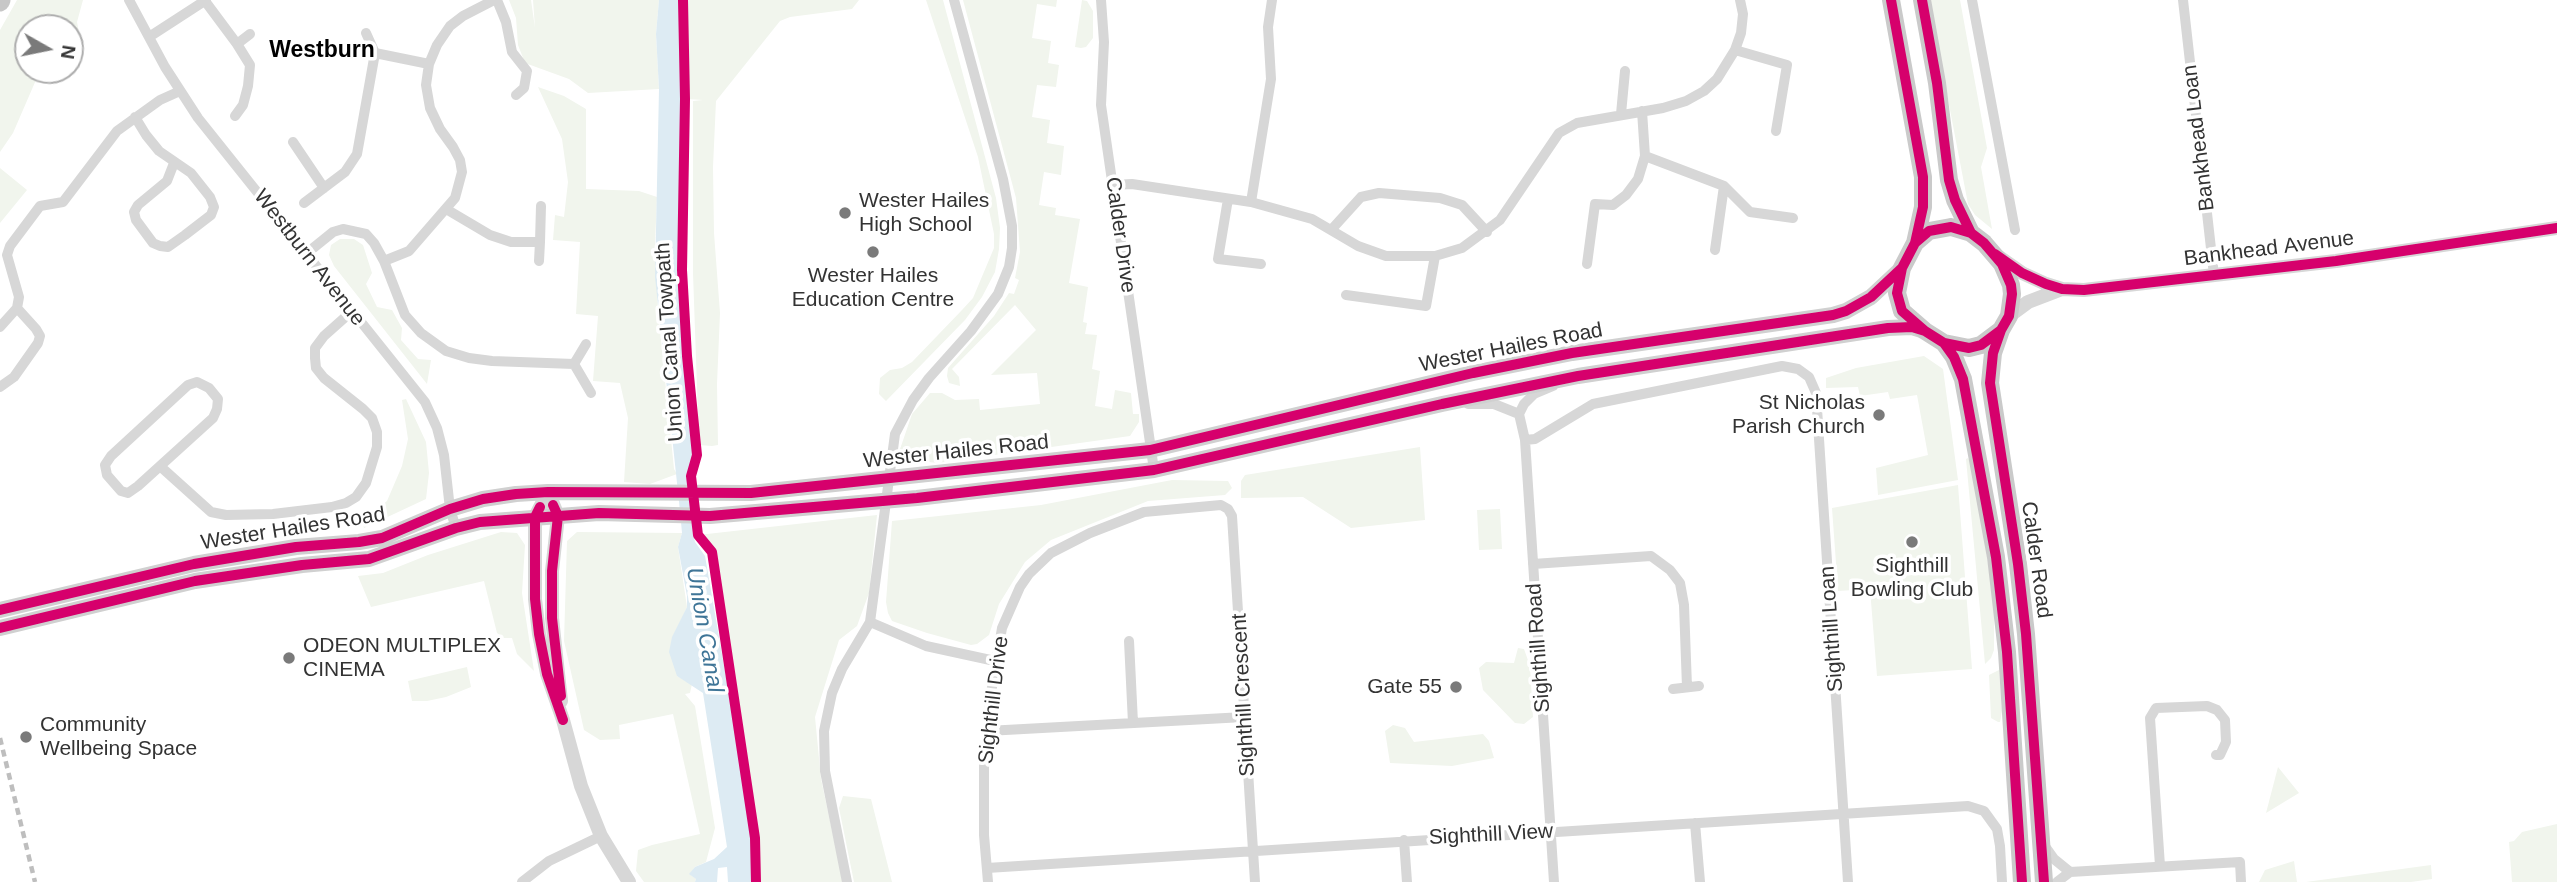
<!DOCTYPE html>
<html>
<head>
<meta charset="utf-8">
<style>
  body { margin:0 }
  #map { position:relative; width:2557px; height:882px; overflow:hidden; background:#fff; font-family:Arial,sans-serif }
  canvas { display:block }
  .north { position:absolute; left:14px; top:14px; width:70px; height:70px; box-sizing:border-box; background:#fff; border:2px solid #adadad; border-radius:50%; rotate:99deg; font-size:19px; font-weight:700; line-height:28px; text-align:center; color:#333 }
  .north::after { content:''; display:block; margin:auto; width:24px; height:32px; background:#7a7a7a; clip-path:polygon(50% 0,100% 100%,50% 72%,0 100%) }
</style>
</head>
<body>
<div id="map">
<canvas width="2557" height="882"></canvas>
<div class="north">N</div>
</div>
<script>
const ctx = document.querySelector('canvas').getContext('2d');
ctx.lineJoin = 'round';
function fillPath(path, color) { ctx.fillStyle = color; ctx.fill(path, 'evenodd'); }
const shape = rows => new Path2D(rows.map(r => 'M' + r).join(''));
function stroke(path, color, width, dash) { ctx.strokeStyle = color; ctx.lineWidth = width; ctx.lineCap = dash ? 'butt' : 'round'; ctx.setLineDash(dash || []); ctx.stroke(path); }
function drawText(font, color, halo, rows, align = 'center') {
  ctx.font = font + ' Arial,sans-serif'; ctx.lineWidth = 7; ctx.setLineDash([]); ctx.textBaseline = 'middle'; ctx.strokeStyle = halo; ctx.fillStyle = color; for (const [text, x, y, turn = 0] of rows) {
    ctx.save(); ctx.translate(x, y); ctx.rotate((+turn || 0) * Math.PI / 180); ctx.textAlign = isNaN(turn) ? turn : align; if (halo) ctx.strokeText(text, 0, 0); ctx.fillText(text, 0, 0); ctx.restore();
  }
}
fillPath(shape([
  [17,0,83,0,77,22,81,43,70,51,70,28,28,28,28,70,44,70,39,73,13,133,0,152,0,30],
  [509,0,531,0,535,28,533,0,659,0,656,34,659,89,588,93,569,79,525,63,518,45,516,18],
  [686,0,859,0,852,9,790,17,780,21,716,101,713,167,714,233,720,313,717,384,718,445,712,446,699,445,693,273,693,101,703,100,687,99],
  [926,0,943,0,996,198,1000,228,999,249,995,272,982,297,965,320,886,401,879,394,880,378,890,370,902,368,912,362,962,310,973,298,994,248,994,234,978,157],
  [963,0,1057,0,1056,7,1037,4,1032,38,1051,41,1048,63,1059,65,1056,87,1037,85,1032,117,1050,120,1047,143,1064,146,1061,175,1044,172,1039,205,1056,208,1055,215,1080,219,1069,283,1088,287,1083,322,1087,323,1085,334,1097,335,1092,369,1100,371,1095,406,1112,409,1115,390,1131,393,1133,414,1139,414,1139,422,1130,436,937,463,897,458,912,414,930,393,942,393,955,400,979,399,980,410,1040,404,1037,373,991,375,1036,330,1015,305,952,369,959,377,960,386,949,383,947,376,948,368,994,316,1009,293,1014,294,1019,280,1015,278,1020,252,1016,198],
  [1082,0,1087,1,1093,11,1093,38,1086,47,1081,48,1075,47],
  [1929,0,1960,0,1987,148,1981,167,1992,229,1975,215,1968,204],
  [538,87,564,96,586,109,586,189,639,191,657,197,655,244,658,310,674,469,677,474,650,484,624,482,628,418,620,383,593,381,598,316,576,314,580,242,553,240,555,215,564,217,568,182,562,139],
  [0,168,27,190,0,223],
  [340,239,354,239,363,245,372,273,366,284,377,307,392,310,402,328,401,340,418,359,431,360,427,384,334,266,329,255,331,245],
  [1924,356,1943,369,1958,480,1878,495,1876,468,1928,455,1917,395,1890,399,1888,392,1860,396,1858,387,1826,388,1826,378,1856,368],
  [406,399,426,442,429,473,426,499,364,528,362,521,387,501,402,466,408,439,402,400],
  [1420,447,1425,520,1351,528,1303,497,1241,498,1241,481,1245,475],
  [1968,458,1975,470,1994,607,1994,650,1991,658,1985,664,1966,459],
  [1172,480,1228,481,1232,488,1225,495,1148,501,1051,540,1025,562,999,604,989,635,977,644,971,645,927,633,892,621,888,613,886,602,892,521,1041,505],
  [1958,485,1972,669,1877,676,1870,589,1838,591,1832,508],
  [1500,509,1502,549,1479,550,1477,510],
  [877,515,869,593,857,626,839,640,815,717,821,779,843,882,753,882,753,812,750,788,712,552,698,535],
  [501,532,517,533,525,545,522,593,534,671,517,654,512,638,504,638,497,633,484,581,371,607,358,576,383,573,428,555],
  [577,532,682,533,678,547,687,607,682,619,677,676,692,684,690,693,685,694,695,706,715,828,706,862,695,867,690,874,696,879,695,882,644,882,636,871,638,850,652,845,700,834,673,714,619,725,620,739,600,740,584,730,564,641,567,541],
  [1518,648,1524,649,1530,666,1533,717,1524,724,1515,723,1483,690,1479,668,1486,662,1514,663],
  [467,667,471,687,446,697,427,701,412,701,408,681],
  [1999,670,2002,711,2000,722,1998,722,1991,718,1989,675],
  [1393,725,1405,728,1414,742,1483,734,1489,741,1494,758,1452,766,1390,763,1385,731],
  [2278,767,2299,793,2266,813],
  [843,796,871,799,892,882,854,882,839,808],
  [2557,824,2557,882,2512,882,2509,842,2514,841,2522,832],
  [2294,861,2297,882,2259,882,2265,870],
  [2431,865,2432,879,2411,882,2306,882]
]), '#f1f5ed');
fillPath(shape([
  [659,0,681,0,680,287,684,353,694,454,696,455,687,477,693,534,695,542,705,556,728,689,752,841,753,882,728,882,727,867,718,868,717,882,695,882,696,879,689,874,695,867,714,859,727,847,703,693,677,676,669,652,672,637,687,607,687,596,678,547,682,533,680,511,655,277,659,89,656,34]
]), '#ddebf3');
stroke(shape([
  [129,0,165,67,198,118,425,402,437,428,444,455,450,509,456,528],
  [497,0,506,22,512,52,527,71,524,88,516,95],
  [1101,0,1104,42,1101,105,1154,470],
  [1972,0,2015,230],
  [2183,0,2214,275],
  [205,1,237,44,250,65,248,86,243,105,235,116],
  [366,33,375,53],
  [149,37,206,0],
  [237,44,250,34],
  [1735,50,1787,65,1776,131],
  [1621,114,1625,71],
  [135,117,146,135,159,151,191,173,210,197,214,207,211,215,185,235,168,247,160,246,153,243,136,220,134,212,138,205,167,181,174,163],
  [293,142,324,188],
  [1645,156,1724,186,1750,212,1793,218],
  [1113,185,1132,184,1251,202,1312,219,1358,246,1386,256,1435,256,1462,248,1500,220,1559,133,1577,123,1663,108,1686,101,1704,91,1717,79,1735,50,1741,33,1743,14,1740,0],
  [1228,199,1218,259,1261,264],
  [1251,202,1271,79,1268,27,1272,0],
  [304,203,345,172,357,154,375,53,429,64],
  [446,209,490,235,511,242,540,242,541,206],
  [1332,229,1361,197,1379,193,1440,198,1462,205,1487,232],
  [1715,250,1724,186],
  [307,253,333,232,343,229,366,234,374,243,384,261,405,315,421,333,446,351,469,358,492,361,574,364],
  [384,261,409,251,455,198,462,172,460,160,453,147,440,129,430,108,426,85,429,64,437,45,450,26,463,16,494,0],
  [539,261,540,242],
  [1587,264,1595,204,1613,205,1626,195,1638,179,1645,156,1642,111],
  [1346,295,1426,306,1435,256],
  [0,327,17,308,19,297,7,255,10,246,40,206,63,202,117,131,160,100,180,91],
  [586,344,574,364,591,393],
  [197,382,209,388,218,399,217,409,213,418,138,486,128,493,121,491,107,475,105,465,111,456,188,385,197,382],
  [1553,386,1534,394,1524,404,1519,414,1525,440,1554,882],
  [0,387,14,377,38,343,40,336,36,329,17,308],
  [1468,404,1494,404,1519,414],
  [1525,440,1535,439,1593,404,1782,366,1798,369,1809,377,1816,393,1848,882],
  [161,467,211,512,226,515,273,514,332,507,346,503,356,497,366,483,377,447,377,432,372,418,363,409,324,378,316,368,315,358,315,348,324,336,351,312],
  [1533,564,1651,556,1670,570,1680,583,1684,605,1687,687],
  [870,622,926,646,995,661],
  [1129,641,1133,723],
  [1673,689,1699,686],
  [987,731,1244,717],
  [1695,823,1700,882],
  [1404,840,1407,882],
  [2044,845,2054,859,2070,872],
  [2160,866,2150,718,2156,708,2207,706,2217,710,2225,720,2226,742,2220,755,2216,755],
  [987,868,1968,806,1984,811,1997,829,2000,846,2002,882],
  [522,882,549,861,601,836],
  [847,882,825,771,824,731,832,693,842,669,870,622,895,434,913,400,929,378,971,331,998,294,1009,267,1012,248,1012,226,1003,179,954,0],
  [988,882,984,835,984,766,991,693,1002,628,1020,587,1029,574,1051,553,1090,533,1144,512,1221,505,1228,509,1232,516,1255,882],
  [2057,882,2070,872,2240,862,2241,882]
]), '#d7d7d7', 10);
stroke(shape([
  [1999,257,2022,273,2046,284,2062,289,2084,290,2336,261,2557,228],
  [2009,316,2028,302,2062,289],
  [548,492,535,517,535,599,539,634,547,674,563,720,581,786,601,836,629,882],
  [548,492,558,516,552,571,552,618,561,701]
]), '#d7d7d7', 14);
stroke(shape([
  [0,610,194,564,296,547,359,542,382,538,450,509,483,499,516,494,548,492,751,493,1150,450,1473,373,1572,353,1833,315,1846,311,1871,297,1902,268],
  [0,628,195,581,302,565,369,559,456,528,480,522,599,513,710,516,917,498,1154,470,1442,404,1578,376,1888,328,1912,327,1925,331]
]), '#d0d0d0', 16);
stroke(shape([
  [1891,0,1923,177,1923,207,1915,243],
  [1922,0,1937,83,1949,180,1955,200,1971,233],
  [1951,227,1971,233,1984,243,2002,264,2011,285,2012,294,2009,316,2001,330,1981,345,1969,348,1944,343,1925,331,1902,311,1897,293,1902,268,1915,243,1929,231,1951,227],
  [2001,330,1993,353,1990,383,2018,564,2026,634,2044,882],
  [1944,343,1954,357,1963,379,1996,557,2007,652,2022,882]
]), '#cacaca', 18);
stroke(shape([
  [0,2,1,0]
]), '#c7c7c7', 19);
stroke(shape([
  [0,738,35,882]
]), '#bebebe', 4.5, [7, 5]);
stroke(shape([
  [683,0,685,99,682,270,687,356,697,455,691,476,698,535,712,552,755,838,756,882],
  [1891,0,1923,177,1923,207,1915,243],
  [1922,0,1937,83,1949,180,1955,200,1971,233],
  [1951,227,1971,233,1984,243,2002,264,2011,285,2012,294,2009,316,2001,330,1981,345,1969,348,1944,343,1925,331,1902,311,1897,293,1902,268,1915,243,1929,231,1951,227],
  [1995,254,2022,273,2046,284,2062,289,2084,290,2336,261,2557,228],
  [2001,330,1993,353,1990,383,2018,564,2026,634,2044,882],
  [1944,343,1954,357,1963,379,1996,557,2007,652,2022,882],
  [553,505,558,516,552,571,552,618,561,696],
  [540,507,535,517,535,599,539,634,547,674,563,720],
  [0,610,194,564,296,547,359,542,382,538,450,509,483,499,516,494,548,492,751,493,1150,450,1473,373,1572,353,1833,315,1846,311,1871,297,1902,268],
  [0,628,195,581,302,565,369,559,456,528,480,522,599,513,710,516,917,498,1154,470,1442,404,1578,376,1888,328,1912,327,1925,331]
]), '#d6006c', 10);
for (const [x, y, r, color] of [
  [845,213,7,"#7a7a7a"],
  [873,252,7,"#7a7a7a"],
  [1879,415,7,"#7a7a7a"],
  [1912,542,7,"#7a7a7a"],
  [289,658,7,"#7a7a7a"],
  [1456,687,7,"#7a7a7a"],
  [26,737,7,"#7a7a7a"]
]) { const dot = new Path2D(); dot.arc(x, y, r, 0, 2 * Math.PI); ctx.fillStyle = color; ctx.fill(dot); stroke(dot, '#fff', 2.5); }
drawText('21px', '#333', '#fff', [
  ["Bankhead Loan",2199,138,-97],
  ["Calder Drive",1120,235,82],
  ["Bankhead Avenue",2269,249,-7],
  ["Westburn Avenue",309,258,52],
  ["Union Canal Towpath",670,342,-94],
  ["Wester Hailes Road",1511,348,-11],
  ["Wester Hailes Road",956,452,-6],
  ["Wester Hailes Road",293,529,-9],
  ["Calder Road",2036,560,82],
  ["Sighthill Loan",1832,629,-94],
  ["Sighthill Road",1539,648,-94],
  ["Sighthill Crescent",1244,695,-93],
  ["Sighthill Drive",994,700,-83],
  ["Sighthill View",1491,835,-3]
]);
drawText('21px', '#333', '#fff', [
  ["Wester Hailes",859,201],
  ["High School",859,225],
  ["Wester Hailes",873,276,"center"],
  ["Education Centre",873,300,"center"],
  ["St Nicholas",1865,403,"right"],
  ["Parish Church",1865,427,"right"],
  ["Sighthill",1912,566,"center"],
  ["Bowling Club",1912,590,"center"],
  ["ODEON MULTIPLEX",303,646],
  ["CINEMA",303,670],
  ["Gate 55",1442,687,"right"],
  ["Community",40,725],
  ["Wellbeing Space",40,749]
], 'left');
drawText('bold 23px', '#000', '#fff', [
  ["Westburn",322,51]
]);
drawText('italic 23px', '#3f7597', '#fff', [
  ["Union Canal",704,630,80]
]);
</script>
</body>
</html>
